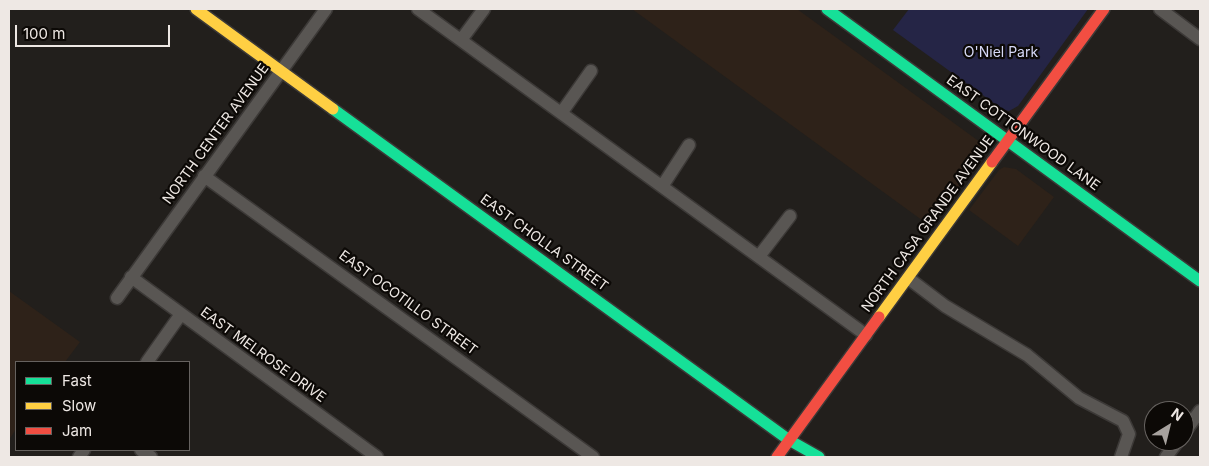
<!DOCTYPE html>
<html>
<head>
<meta charset="utf-8">
<style>
  body { margin:0 }
  #map { position:relative; width:1209px; height:466px; overflow:hidden; background:#221f1c; font-family:Inter,sans-serif }
  canvas { display:block }
  .frame { position:absolute; inset:0; border:10px solid #eee8e4; pointer-events:none }
  .legend { position:absolute; left:15px; top:361px; width:175px; height:90px; box-sizing:border-box; background:#0c0906; border:1px solid #66625f; margin:0; padding:6px 9px; list-style:none; font-size:15px; color:#eee8e4 }
  .legend li { display:flex; align-items:center; gap:10px; height:25px }
  .legend b { width:25px; border:1px solid #66625f }
  .north { position:absolute; left:1144px; top:401px; width:50px; height:50px; box-sizing:border-box; background:#0c0906; border:1px solid #66625f; border-radius:50%; rotate:36deg; font-size:14px; font-weight:700; line-height:20px; text-align:center; color:#eee8e4 }
  .north::after { content:''; display:block; margin:auto; width:18px; height:22px; background:#a7a29e; clip-path:polygon(50% 0,100% 100%,50% 72%,0 100%) }
  .scale { position:absolute; left:15px; top:25px; width:155px; height:22px; box-sizing:border-box; border:2px solid #eee8e4; border-top:0; padding-left:6px; font-size:15px; line-height:18px; white-space:nowrap; color:#eee8e4; -webkit-text-stroke:4px #0c0906; paint-order:stroke }
</style>
</head>
<body>
<div id="map">
<canvas width="1209" height="466"></canvas>
<div class="frame"></div>
<ul class="legend">
<li><b style="height:6px;background:#16e098"></b>Fast</li>
<li><b style="height:6px;background:#ffcf43"></b>Slow</li>
<li><b style="height:6px;background:#f24e42"></b>Jam</li>
</ul>
<div class="north">N</div>
<div class="scale">100 m</div>
</div>
<script>
const ctx = document.querySelector('canvas').getContext('2d');
ctx.lineJoin = 'round';
function fillPath(path, color) { ctx.fillStyle = color; ctx.fill(path, 'evenodd'); }
const shape = rows => new Path2D(rows.map(r => 'M' + r).join(''));
function stroke(path, color, width, dash) { ctx.strokeStyle = color; ctx.lineWidth = width; ctx.lineCap = dash ? 'butt' : 'round'; ctx.setLineDash(dash || []); ctx.stroke(path); }
function drawText(font, color, halo, rows, align = 'center') {
  ctx.font = font + ' Inter,sans-serif'; ctx.lineWidth = 4.5; ctx.setLineDash([]); ctx.textBaseline = 'middle'; ctx.strokeStyle = halo; ctx.fillStyle = color; for (const [text, x, y, turn = 0] of rows) {
    ctx.save(); ctx.translate(x, y); ctx.rotate((+turn || 0) * Math.PI / 180); ctx.textAlign = isNaN(turn) ? turn : align; if (halo) ctx.strokeText(text, 0, 0); ctx.fillText(text, 0, 0); ctx.restore();
  }
}
fillPath(shape([
  [632,9,797,9,980,142,982,147,981,156,930,226],
  [1004,167,1016,169,1054,197,1018,246,969,210,999,170],
  [9,291,80,342,65,362,16,362,16,429,9,440]
]), '#2e2219');
fillPath(shape([
  [909,9,1088,9,1018,106,1009,111,1002,109,893,30]
]), '#252546');
const street = shape([
  [418,9,866,335],
  [1160,9,1200,39],
  [461,40,484,9],
  [562,112,591,71],
  [204,176,593,457],
  [663,185,689,145],
  [760,255,790,216],
  [131,277,377,457],
  [908,278,945,306,1027,355,1079,398,1123,421,1129,434,1121,457],
  [117,298,326,9],
  [147,362,181,314],
  [1184,433,1200,411],
  [141,450,151,457],
  [79,457,84,450],
  [1166,457,1178,441]
]);
const fast = shape([
  [827,9,1200,281],
  [333,109,789,440,819,457]
]);
const slow = shape([
  [196,9,333,109],
  [879,317,992,162]
]);
const jam = shape([
  [992,162,1104,9],
  [777,457,879,317]
]);
stroke(street, '#3c3937', 15);
stroke(fast, '#3c3937', 14);
stroke(slow, '#3c3937', 14);
stroke(jam, '#3c3937', 14);
stroke(street, '#595653', 12);
stroke(fast, '#16e098', 11);
stroke(slow, '#ffcf43', 11);
stroke(jam, '#f24e42', 11);
drawText('14px', '#d6d9f7', '#0c0906', [
  ["O'Niel Park",1001,53]
]);
drawText('14px', '#eee8e4', '#0c0906', [
  ["EAST COTTONWOOD LANE",1023,133,36],
  ["NORTH CENTER AVENUE",216,134,-54],
  ["NORTH CASA GRANDE AVENUE",928,224,-54],
  ["EAST CHOLLA STREET",544,243,36],
  ["EAST OCOTILLO STREET",408,303,36],
  ["EAST MELROSE DRIVE",263,355,36]
]);
</script>
</body>
</html>
